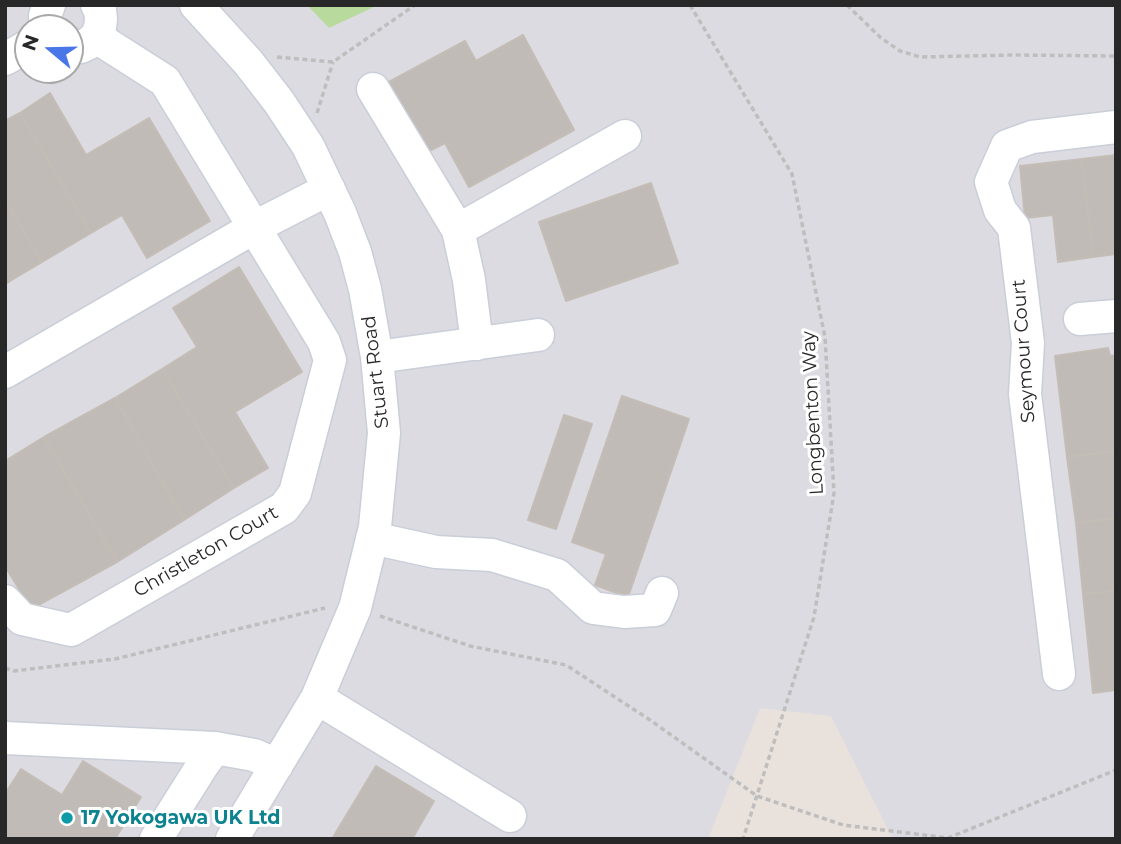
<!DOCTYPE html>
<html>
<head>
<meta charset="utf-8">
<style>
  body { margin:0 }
  #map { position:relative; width:1121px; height:844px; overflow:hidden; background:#e9e1db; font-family:Montserrat,sans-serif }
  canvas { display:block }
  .frame { position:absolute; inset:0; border:7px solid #282828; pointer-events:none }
  .north { position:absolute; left:14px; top:14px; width:70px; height:70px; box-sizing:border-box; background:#fff; border:2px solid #a9a9a9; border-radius:50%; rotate:289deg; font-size:19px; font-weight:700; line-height:28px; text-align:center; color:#282828 }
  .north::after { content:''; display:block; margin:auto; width:24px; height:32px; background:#4a77e7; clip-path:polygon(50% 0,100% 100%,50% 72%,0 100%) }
</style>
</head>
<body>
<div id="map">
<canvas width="1121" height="844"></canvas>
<div class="frame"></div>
<div class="north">N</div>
</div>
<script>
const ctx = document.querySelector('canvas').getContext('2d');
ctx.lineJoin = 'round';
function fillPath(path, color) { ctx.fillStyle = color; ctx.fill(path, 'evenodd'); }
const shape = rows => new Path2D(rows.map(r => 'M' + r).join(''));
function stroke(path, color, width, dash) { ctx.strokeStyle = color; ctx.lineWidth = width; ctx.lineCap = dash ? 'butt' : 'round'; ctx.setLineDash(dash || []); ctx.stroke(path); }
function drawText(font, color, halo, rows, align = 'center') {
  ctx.font = font + ' Montserrat,sans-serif'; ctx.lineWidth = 6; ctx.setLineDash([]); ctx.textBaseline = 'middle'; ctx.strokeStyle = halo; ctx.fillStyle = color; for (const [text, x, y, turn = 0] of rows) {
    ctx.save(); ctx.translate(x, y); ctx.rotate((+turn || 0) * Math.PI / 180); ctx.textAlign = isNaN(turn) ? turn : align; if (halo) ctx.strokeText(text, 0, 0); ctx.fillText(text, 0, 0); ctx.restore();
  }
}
fillPath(shape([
  [5,5,1116,5,1116,839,893,839,831,716,760,708,708,839,5,839],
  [28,28,70,28,70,70,28,70]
]), '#dcdbe2');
fillPath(shape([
  [307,5,378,5,329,28]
]), '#b8da9c');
const building = shape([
  [523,35,574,130,469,187,445,143,425,153,387,83,465,41,476,61,523,35],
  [50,93,86,155,149,118,210,221,147,258,122,215,91,233,20,113,50,93],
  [20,113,91,233,42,262,5,200,5,121,20,113],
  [1116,155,1116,254,1093,257,1082,159,1116,155],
  [1082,159,1093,257,1058,262,1053,215,1025,218,1020,166,1082,159],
  [651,183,678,263,566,301,539,222,651,183],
  [5,200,42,262,5,284,5,200],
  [239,267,302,372,235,412,268,468,234,488,162,369,197,347,173,308,239,267],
  [1108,348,1110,356,1116,355,1116,451,1067,457,1055,356,1108,348],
  [162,369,234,488,184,520,115,398,162,369],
  [622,396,689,419,628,597,595,585,606,554,572,542,622,396],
  [115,398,184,520,117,562,44,437,115,398],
  [564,415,592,424,556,529,528,520,564,415],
  [44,437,117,562,31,609,5,566,5,461,44,437],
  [1116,451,1116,518,1076,523,1067,457,1116,451],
  [1116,518,1116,591,1083,594,1076,523,1116,518],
  [1116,591,1116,690,1093,693,1083,594,1116,591],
  [83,761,141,797,115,839,5,839,5,794,21,769,62,795,83,761],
  [376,766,434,801,412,839,332,839,376,766]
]);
fillPath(building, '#c1bbb7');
stroke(building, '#c4bdb5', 2);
const minor = shape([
  [196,5,248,62,279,102,308,146,340,213,355,252,365,289,377,357,384,433,375,527,355,608,317,698,232,839],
  [46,28,45,16,49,5],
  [70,47,81,47,89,43,96,37,100,28,101,19,100,10,97,5],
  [5,59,28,46],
  [373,89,458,230,469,280,477,344],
  [458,230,625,136],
  [1080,319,1116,316],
  [377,357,538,335],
  [5,372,255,227,329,189],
  [372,538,436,552,492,555,557,575,593,608,624,612,655,610,662,593],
  [5,601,22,619,71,630,284,508,295,493,330,360,324,342,165,81,96,37],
  [1059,674,1025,394,1028,343,1014,228,1000,210,991,182,1007,146,1032,137,1116,127],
  [317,698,510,816],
  [5,738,215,748,254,755,277,765],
  [156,839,204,763,215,748]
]);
stroke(minor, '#c9ced8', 35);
stroke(shape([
  [690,5,792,174,825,337,834,493,814,617,743,839],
  [847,5,881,38,900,51,920,57,1013,55,1116,56],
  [277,57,333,62,415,5],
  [317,113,333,62],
  [380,616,470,646,566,665,650,720,757,796,843,825,948,838,1116,770],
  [5,668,14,671,115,659,325,608]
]), '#bebebe', 3.5, [5, 3.5]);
stroke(minor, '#fff', 32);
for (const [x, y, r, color] of [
  [67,818,7,"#0f9aa8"]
]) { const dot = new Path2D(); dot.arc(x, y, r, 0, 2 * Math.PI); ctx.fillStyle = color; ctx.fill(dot); stroke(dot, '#fff', 2.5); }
drawText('19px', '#282828', '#fff', [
  ["Seymour Court",1024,351,-94],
  ["Stuart Road",376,372,-97],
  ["Longbenton Way",813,413,-93],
  ["Christleton Court",206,552,-30]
]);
drawText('bold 19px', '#0d838f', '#fff', [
  ["17 Yokogawa UK Ltd",81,818]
], 'left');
</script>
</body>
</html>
